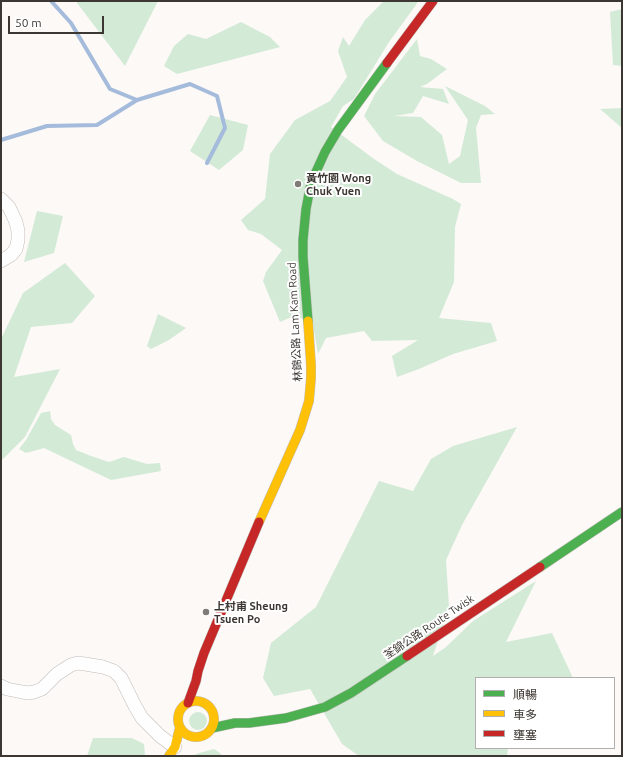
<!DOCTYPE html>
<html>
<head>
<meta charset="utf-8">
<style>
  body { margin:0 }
  #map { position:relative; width:623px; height:757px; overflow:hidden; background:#fcf9f6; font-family:Ubuntu,"Noto Sans TC",sans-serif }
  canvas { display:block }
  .frame { position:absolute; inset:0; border:2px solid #3c3732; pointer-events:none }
  .legend { position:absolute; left:475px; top:677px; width:140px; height:72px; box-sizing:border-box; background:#fff; border:1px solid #b1afad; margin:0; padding:5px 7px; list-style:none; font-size:12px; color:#3c3732 }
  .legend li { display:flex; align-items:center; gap:8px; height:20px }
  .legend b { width:20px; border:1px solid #b1afad }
  .scale { position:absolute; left:8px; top:16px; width:96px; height:18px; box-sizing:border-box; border:2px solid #3c3732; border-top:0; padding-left:5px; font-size:12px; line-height:14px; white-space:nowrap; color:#3c3732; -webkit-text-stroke:3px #fff; paint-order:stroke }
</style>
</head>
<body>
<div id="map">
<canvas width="623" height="757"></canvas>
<div class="frame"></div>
<ul class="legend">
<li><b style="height:5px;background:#4caf50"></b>順暢</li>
<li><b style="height:5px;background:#ffc107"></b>車多</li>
<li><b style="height:5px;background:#c62828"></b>壅塞</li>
</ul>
<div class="scale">50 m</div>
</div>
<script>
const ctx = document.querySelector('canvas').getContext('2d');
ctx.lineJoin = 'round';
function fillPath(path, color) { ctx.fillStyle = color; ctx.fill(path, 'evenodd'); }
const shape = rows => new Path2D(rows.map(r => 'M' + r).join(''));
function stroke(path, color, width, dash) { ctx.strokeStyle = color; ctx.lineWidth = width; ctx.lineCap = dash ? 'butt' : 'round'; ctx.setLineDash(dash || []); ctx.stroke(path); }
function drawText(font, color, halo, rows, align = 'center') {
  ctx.font = font + ' Ubuntu,"Noto Sans TC",sans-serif'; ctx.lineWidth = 4; ctx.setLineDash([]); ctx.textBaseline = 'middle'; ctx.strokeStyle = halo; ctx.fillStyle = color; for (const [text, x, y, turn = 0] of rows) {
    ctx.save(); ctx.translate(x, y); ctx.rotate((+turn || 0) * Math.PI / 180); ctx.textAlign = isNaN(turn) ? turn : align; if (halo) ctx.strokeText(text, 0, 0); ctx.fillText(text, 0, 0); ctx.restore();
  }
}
fillPath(shape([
  [77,1,158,1,125,66,77,3],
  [384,1,418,1,416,5,389,42,354,99,343,106,331,127,374,159,397,174,453,199,461,204,455,227,454,282,439,318,491,323,497,341,453,354,419,369,397,377,392,356,418,340,372,341,364,331,326,338,318,354,313,325,296,315,280,322,263,281,266,272,282,250,261,234,248,230,241,220,265,199,270,154,295,120,330,101,347,77,338,51,343,37,349,46,365,20],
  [622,9,622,66,613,65,610,12],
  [241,22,270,37,280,47,177,74,164,66,174,46,188,34,206,39],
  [417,39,420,56,431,59,447,69,427,84,420,87,443,89,449,104,423,96,413,113,394,116,421,117,442,135,449,164,460,156,468,120,445,86,485,106,495,114,481,115,476,128,481,183,461,183,417,161,383,141,364,116,375,94],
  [622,108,622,128,600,109],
  [210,115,248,125,243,150,219,170,190,151],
  [37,211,63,216,54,253,24,262],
  [65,263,95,296,72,323,31,327,14,377,60,369,25,437,1,461,1,339,23,293],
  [158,314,186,328,169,340,151,349,147,346],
  [50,411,51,419,55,425,71,435,73,444,76,450,91,456,109,462,124,457,147,464,160,463,161,471,111,480,44,448,26,453,19,449,26,440,41,413],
  [517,427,462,525,446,560,449,607,433,656,446,647,473,621,536,581,506,642,552,633,573,678,476,678,476,748,508,748,507,756,359,756,342,744,310,689,274,696,263,678,271,643,316,607,379,481,413,491,431,459,453,446],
  '189 721a9 9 0 1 1 18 0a9 9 0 1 1-18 0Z',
  [93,738,132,738,144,744,145,756,87,756],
  [214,749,220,753,222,756,195,756,196,754]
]), '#d3ead7');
stroke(shape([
  [51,1,71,23,110,89,137,100],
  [1,140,47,126,97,125,137,100,190,84,217,96,225,128,207,163]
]), '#a5bbdc', 4);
const street = shape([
  [1,199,9,207,16,222,18,231,18,240,16,249,11,255,1,261],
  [1,686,7,689,17,691,28,693,34,692,42,689,57,674,71,665,78,663,85,664,103,667,114,671,121,678,135,706,142,718,160,736,175,747]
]);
const fast = shape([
  [308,321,303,257,303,240,306,209,310,188,315,174,325,152,338,130,387,63],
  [540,567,622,512],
  [212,728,235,723,249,723,286,718,325,707,351,693,407,656]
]);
const slow = shape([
  [259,522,300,430,309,401,311,378,311,365,308,321],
  '178 719a18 18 0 1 1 36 0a18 18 0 1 1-36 0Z',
  [169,756,175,747,180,727]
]);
const jam = shape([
  [387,63,433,1],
  [407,656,540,567],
  [188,703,196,681,198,671,204,653,259,522]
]);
stroke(street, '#bfbbb8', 14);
stroke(fast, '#bfbbb8', 10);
stroke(slow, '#bfbbb8', 10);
stroke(jam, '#bfbbb8', 10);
stroke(street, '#fffefe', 13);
stroke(fast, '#4caf50', 9);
stroke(slow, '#ffc107', 9);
stroke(jam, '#c62828', 9);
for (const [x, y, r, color] of [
  [298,184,4,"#7f7b77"],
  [206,612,4,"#7f7b77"]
]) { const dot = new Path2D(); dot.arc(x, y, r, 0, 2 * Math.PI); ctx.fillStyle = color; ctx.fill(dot); stroke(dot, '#fff', 1.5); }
drawText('bold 11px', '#3c3732', '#fff', [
  ["黃竹園 Wong",306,178],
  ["Chuk Yuen",306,191],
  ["上村甫 Sheung",214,606],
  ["Tsuen Po",214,619]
], 'left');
drawText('11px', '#3c3732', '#fff', [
  ["林錦公路 Lam Kam Road",295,322,-93],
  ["荃錦公路 Route Twisk",429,627,-34]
]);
</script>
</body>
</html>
